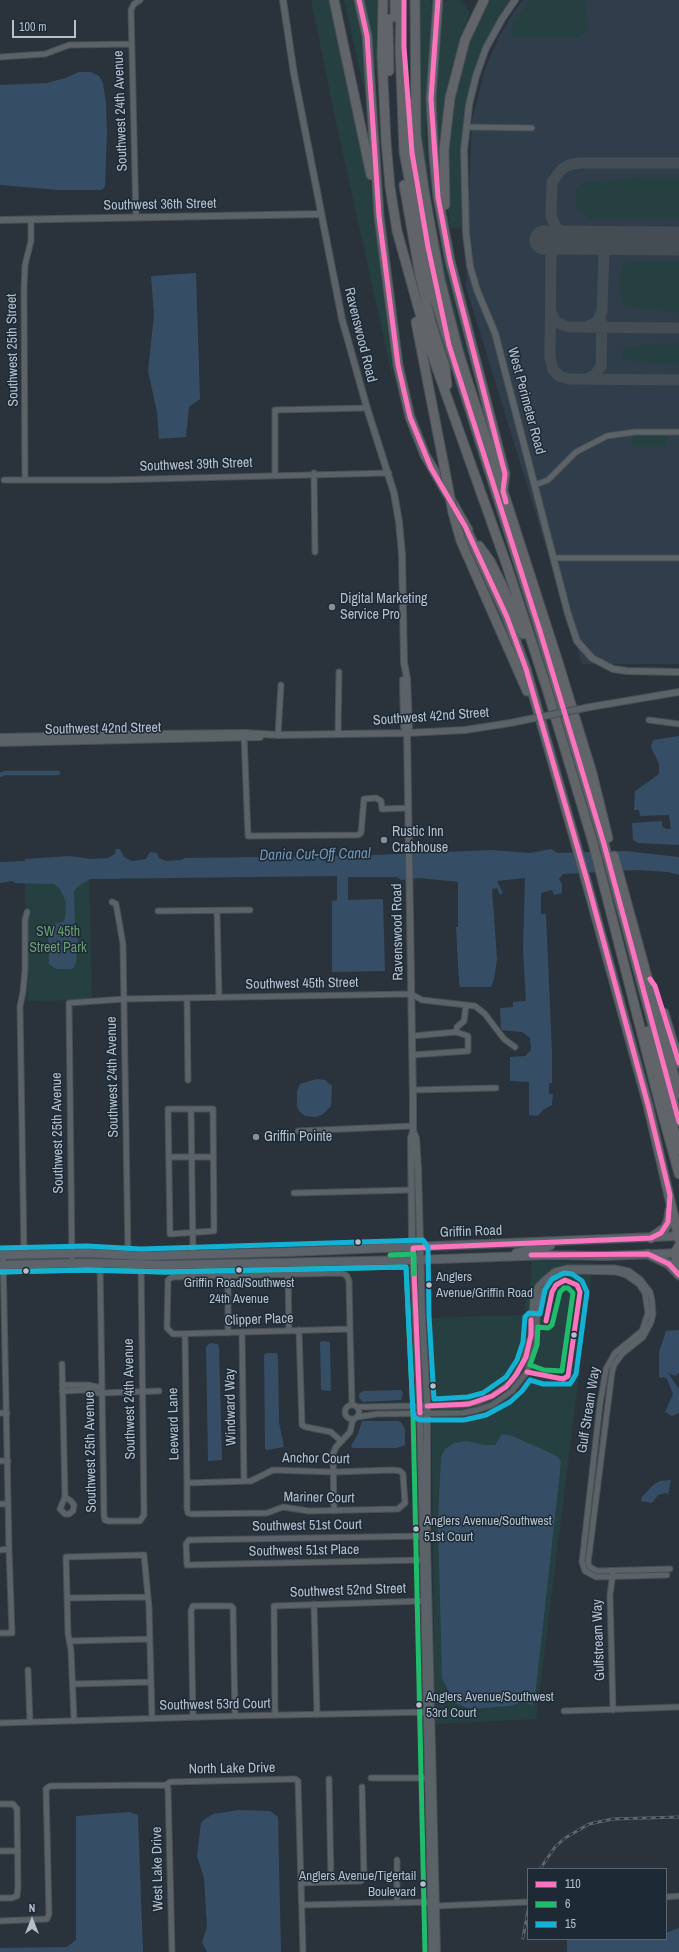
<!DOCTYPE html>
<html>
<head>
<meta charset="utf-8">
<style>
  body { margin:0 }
  #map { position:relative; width:679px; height:1952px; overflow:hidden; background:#2a333b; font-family:"Archivo Narrow",sans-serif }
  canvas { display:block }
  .legend { position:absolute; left:527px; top:1868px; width:140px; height:72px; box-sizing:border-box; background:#1d2a36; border:1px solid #596672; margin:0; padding:5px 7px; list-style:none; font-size:12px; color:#b4c0cc }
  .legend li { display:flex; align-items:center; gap:8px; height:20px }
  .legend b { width:20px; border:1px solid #596672 }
  .north { position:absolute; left:12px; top:1900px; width:40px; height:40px; -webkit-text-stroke:3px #1d2a36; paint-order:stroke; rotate:0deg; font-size:11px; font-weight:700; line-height:16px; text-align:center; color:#b4c0cc }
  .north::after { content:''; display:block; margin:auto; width:14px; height:18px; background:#b4c0cc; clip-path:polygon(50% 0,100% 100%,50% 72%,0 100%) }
  .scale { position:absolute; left:12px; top:20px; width:64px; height:18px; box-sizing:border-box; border:2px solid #b4c0cc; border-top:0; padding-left:5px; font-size:12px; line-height:14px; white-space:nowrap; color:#b4c0cc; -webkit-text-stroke:3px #1d2a36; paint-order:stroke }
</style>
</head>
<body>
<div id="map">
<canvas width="679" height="1952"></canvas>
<ul class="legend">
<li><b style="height:5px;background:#fc73be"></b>110</li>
<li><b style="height:5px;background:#20bc6c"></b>6</li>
<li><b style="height:5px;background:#13b2d5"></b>15</li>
</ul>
<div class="north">N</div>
<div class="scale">100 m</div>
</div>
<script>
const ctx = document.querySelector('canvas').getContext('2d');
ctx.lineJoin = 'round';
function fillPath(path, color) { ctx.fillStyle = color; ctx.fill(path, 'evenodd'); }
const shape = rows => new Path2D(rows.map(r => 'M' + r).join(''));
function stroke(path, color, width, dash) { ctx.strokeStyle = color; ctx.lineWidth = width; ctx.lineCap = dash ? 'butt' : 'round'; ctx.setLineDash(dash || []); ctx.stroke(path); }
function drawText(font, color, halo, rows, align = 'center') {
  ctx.font = font + ' "Archivo Narrow",sans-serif'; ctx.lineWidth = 3; ctx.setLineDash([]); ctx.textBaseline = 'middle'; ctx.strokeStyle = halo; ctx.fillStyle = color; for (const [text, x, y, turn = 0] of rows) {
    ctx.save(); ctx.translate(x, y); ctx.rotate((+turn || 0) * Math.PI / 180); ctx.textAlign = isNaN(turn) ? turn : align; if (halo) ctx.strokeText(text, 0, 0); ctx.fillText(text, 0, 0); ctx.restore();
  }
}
fillPath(shape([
  [523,0,679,0,679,664,582,664,466,287,472,120,485,69,498,39,514,12]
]), '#303e4b');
fillPath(shape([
  [311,0,330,0,365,140,394,384,336,122],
  [344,0,353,0,356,12,363,45,372,124],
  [363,0,380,0,378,44,381,105,372,44],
  [416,0,430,0,432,3,425,140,432,204,443,259,480,409,467,374,442,282,417,126],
  [448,0,460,0,469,11,469,15,452,66,444,104,439,187,434,128,437,57,442,5],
  [490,0,513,0,508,5,494,28,483,49,470,86,463,124,461,152,463,221,460,228,452,228,449,223,446,176,448,136,456,87,473,33],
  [529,0,586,0,588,31,577,38,513,38,511,33,514,21],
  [638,177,679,177,679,219,588,219,577,208,576,191,581,183],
  [626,261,679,262,679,313,634,308,627,307,623,304,620,293,620,279,622,267],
  [679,343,679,365,644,363,623,358,622,355,623,349,643,344],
  [632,435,667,435,667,447,632,447],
  [89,879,92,1000,28,1001,25,880],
  [532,1261,593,1263,536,1719,435,1724,432,1446,428,1318,523,1315,531,1279]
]), '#264042');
fillPath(shape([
  [79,72,91,72,99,76,103,83,106,103,107,133,105,187,101,190,58,190,0,185,0,85,47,83,65,78],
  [196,273,200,399,189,407,186,437,159,439,157,412,148,371,154,315,151,276],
  [679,736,679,845,638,843,633,840,632,823,662,821,662,826,666,829,671,829,669,815,640,816,639,810,634,810,635,791,659,774,659,764,651,747,653,740],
  [116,849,120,849,124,857,132,861,146,859,150,852,157,853,159,858,166,861,180,860,185,858,350,856,492,850,530,853,551,849,557,853,625,851,679,857,679,875,668,872,638,870,563,874,559,879,562,884,562,893,554,895,552,890,541,893,541,914,546,914,552,1053,552,1083,549,1083,549,1094,553,1094,552,1105,543,1110,538,1116,529,1115,529,1082,510,1081,510,1057,525,1056,531,1050,530,1038,522,1032,501,1030,500,1008,513,1007,513,1002,526,1001,523,950,525,878,497,881,503,893,500,895,497,888,492,889,497,959,494,979,491,987,460,987,459,983,456,927,458,927,458,882,420,878,401,880,397,877,348,877,348,900,383,899,385,971,332,972,332,901,337,900,337,876,90,879,77,887,74,891,75,933,78,940,76,963,74,968,70,969,56,969,49,964,48,929,50,925,63,922,65,918,66,902,60,889,54,884,15,883,13,881,0,883,0,862,25,861,25,859,70,856,91,859,108,858,115,854],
  [317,1079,325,1080,332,1086,331,1106,322,1115,315,1117,305,1116,299,1111,297,1106,297,1091,300,1084],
  [679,1330,679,1372,676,1376,668,1373,679,1389,679,1413,672,1416,665,1412,673,1394,667,1379,664,1377,660,1378,659,1375,659,1352,666,1331],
  [323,1341,330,1342,331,1390,330,1391,321,1390,320,1342],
  [210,1343,218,1344,219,1347,222,1460,208,1461,206,1347],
  [266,1353,277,1353,278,1356,279,1422,284,1447,267,1450,265,1449,264,1355],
  [401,1390,403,1393,401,1400,363,1402,359,1398,359,1394,363,1391],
  [362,1421,397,1421,401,1422,405,1429,405,1445,397,1448,353,1448,351,1446,358,1434],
  [502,1434,512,1436,544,1450,558,1457,561,1462,535,1696,532,1705,522,1702,510,1706,470,1709,455,1703,442,1678,438,1521,441,1457,445,1449,454,1443,467,1441,484,1445,495,1445],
  [671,1480,668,1495,666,1493,658,1495,652,1503,641,1501,642,1497,653,1485,660,1481],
  [238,1810,270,1811,278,1817,281,1952,207,1952,202,1942,207,1927,204,1878,197,1856,201,1823,205,1819,213,1814],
  [129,1812,138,1815,143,1952,0,1952,0,1948,67,1947,76,1940,76,1816],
  [679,1928,679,1952,567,1952,567,1939,666,1939,666,1933]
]), '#354e66');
stroke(shape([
  [0,775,5,773,58,773]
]), '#354e66', 4.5);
stroke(shape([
  [577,239,566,236,560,231,555,225,551,216,552,182,562,169,569,165,579,163,679,163],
  [585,240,561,242,556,246,551,255,550,357,553,370,559,376,569,379,679,380],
  [551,312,556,322,568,327,679,328],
  [587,327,597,322,602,311,604,252,610,245,623,240],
  [587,379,595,375,601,366,602,322]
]), '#444c54', 11);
stroke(shape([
  [544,240,679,241]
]), '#444c54', 29);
const minor = shape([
  [0,57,45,54,69,45,131,44],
  [466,127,532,128],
  [136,218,131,10,134,4,140,0],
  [314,473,315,552],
  [275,475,275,410,367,408],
  [4,480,110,480,389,473],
  [25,480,24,289,25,265,31,241,31,220],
  [535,485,548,480,576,452,607,436,635,432,679,432],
  [554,558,679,558],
  [649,720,679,724],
  [244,734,248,836,358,835,361,833,364,799,376,798,381,801,382,809,408,808],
  [338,734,339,672],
  [278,735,281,685],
  [112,902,116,904,123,944,128,1255],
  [158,911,250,910],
  [217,911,219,997],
  [187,998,188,1080],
  [412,1036,456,1032],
  [412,1055,468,1051,468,1036,456,1032,457,1027,464,1021,466,1005],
  [413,1090,496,1088],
  [168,1109,213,1109,214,1231,170,1234,168,1109],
  [191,1109,193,1254],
  [298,1131,413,1126],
  [169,1157,213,1157],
  [294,1193,411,1190],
  [24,1254,20,1006,23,992,25,969,25,920,27,912],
  [72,1263,69,1003,124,999,411,994,422,1000,475,1006,485,1014,504,1039,515,1047],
  [100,1264,104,1516,105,1520,109,1521,140,1521,144,1515,141,1263],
  [288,1275,289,1331],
  [228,1276,228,1333],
  [350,1329,173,1334,167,1328,168,1280,172,1277,342,1273,347,1276,349,1281,350,1329,352,1405],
  [299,1330,302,1425,306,1427,331,1432,341,1441],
  [242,1332,244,1481],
  [185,1334,187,1483,187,1509,188,1513,191,1514,267,1513,283,1507,309,1511,398,1509,405,1503,403,1474,400,1471,393,1470,333,1472,273,1470,251,1481,187,1483],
  [62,1364,65,1497,60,1509,65,1514,69,1514,73,1511,74,1505,71,1501,65,1497],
  [62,1385,88,1385,102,1388],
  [62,1391,87,1390,102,1394],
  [102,1393,159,1391],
  '345 1412a7 7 0 1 1 14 0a7 7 0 1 1-14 0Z',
  [358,1407,462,1405,478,1402,492,1396,511,1382,523,1363,531,1335,533,1299,538,1286,545,1279,555,1271,568,1268,615,1268,629,1271,640,1279,650,1292,652,1301,653,1314,651,1322,643,1337,622,1354,614,1365,612,1372,588,1563,590,1567,597,1571,670,1569],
  [0,1413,7,1413],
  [357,1417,377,1414,463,1413,477,1410,492,1405,512,1391,527,1372,536,1344,538,1300,542,1291,549,1281,563,1273,574,1271,616,1272,626,1275,639,1284,645,1293,648,1313,642,1331,615,1353,606,1369,600,1404,582,1562,585,1571,596,1577,667,1575],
  [0,1461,8,1461],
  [0,1504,8,1504],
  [334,1511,333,1454,336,1447,350,1432,353,1419],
  [0,1550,9,1549],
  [422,1560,187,1565,186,1544,189,1540,426,1536],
  [613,1573,610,1595,613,1710],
  [67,1598,147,1597],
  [314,1604,317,1715],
  [0,1633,12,1633,9,1549,3,1254],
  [70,1641,150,1639],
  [28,1670,30,1722],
  [73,1684,151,1682],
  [564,1711,679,1707],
  [275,1715,274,1606,423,1601],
  [193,1717,191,1611,193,1606,231,1606,233,1608,235,1716],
  [74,1720,71,1650,68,1634,66,1557,144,1555,149,1607,152,1718],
  [0,1723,235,1716,430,1712],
  [371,1778,427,1778],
  [329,1779,331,1882],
  [166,1785,170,1782,295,1779,298,1781,303,1952],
  [166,1785,168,1788,172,1952],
  [0,1804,13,1804,17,1809,18,1887,17,1896,12,1898,0,1898],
  [0,1851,18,1851],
  [397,1860,397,1902],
  [301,1883,361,1881,364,1877,362,1787],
  [666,1897,679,1896],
  [302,1905,431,1902,436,1906,528,1902],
  [0,1921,47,1919,49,1914,46,1789,50,1786,166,1785]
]);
const tertiary = shape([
  [283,0,294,74,342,319,367,408,394,493,399,522,402,554,404,663,407,678,409,727,407,733,413,1100,413,1131,411,1138,412,1237,420,1413,432,1952],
  [515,0,502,19,486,48,476,76,469,105,464,150,466,233,470,266,477,290,495,333,568,614,577,641,592,658,613,669,627,671,679,672],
  [0,220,321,214],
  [403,680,404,727,407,733],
  [590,707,679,692],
  [0,737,151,734,244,733,278,735,407,733,465,730,510,723],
  [0,743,260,737],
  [413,1131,416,1138,418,1168,422,1316,427,1398,427,1544,437,1952]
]);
const primary = shape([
  [516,1253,527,1250,545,1248,551,1245,551,1242],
  [0,1255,87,1253,141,1256,288,1252,679,1236],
  [0,1265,87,1263,164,1265,413,1260,552,1255,605,1256,679,1253]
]);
const motorway = shape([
  [334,0,371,175],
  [359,0,367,36,379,216,398,365,410,417,425,455,468,530],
  [383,0,382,57,386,141,390,187,397,231,429,346,507,566,546,686,593,843,660,1105,679,1174],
  [401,0,400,48,404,152,420,238,431,287,540,631,604,844,679,1122],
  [415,0,416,135,425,196,440,279,459,354,558,662,592,773,608,838],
  [438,0,431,99,434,157,438,197,450,261,505,474,503,489],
  [395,17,395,0],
  [388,19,389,71],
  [408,102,414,167],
  [404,185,420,276,431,322,445,367,447,385],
  [445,205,444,150,450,98,465,40,484,0],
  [416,322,444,466],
  [465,526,507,617,526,669,576,844,648,1105,679,1239],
  [461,541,527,691],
  [479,546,490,561,502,585,523,634],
  [614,856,679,1094],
  [664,1013,679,1063],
  [648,1031,679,1150],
  [651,1238,665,1228,668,1222,670,1210],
  [679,1246,675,1253,679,1269],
  [648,1254,669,1264,679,1275]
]);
stroke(minor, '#494f55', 7);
stroke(tertiary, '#494f55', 8);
stroke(primary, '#485057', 10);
stroke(motorway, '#474f56', 11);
stroke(minor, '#5b6268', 5);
stroke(tertiary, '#5b6268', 6);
stroke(primary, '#5d636a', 8);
stroke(motorway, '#616468', 9);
const rail = shape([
  [540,1869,555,1847,565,1838,589,1824,613,1819,679,1817],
  [523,1938,528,1910]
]);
stroke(rail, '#5e656c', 3);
stroke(rail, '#1d2a36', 1.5, [4.5]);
const tertiaryBridge = shape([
  [510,723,590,707]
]);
const motorwayBridge = shape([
  [444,466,453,513,461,541]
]);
stroke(tertiaryBridge, '#494f55', 8, []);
stroke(motorwayBridge, '#474f56', 11, []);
stroke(tertiaryBridge, '#5b6268', 6);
stroke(motorwayBridge, '#616468', 9);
stroke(shape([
  [359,0,367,36,379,216,398,365,410,417,431,468,465,526,507,617,526,669,586,877,648,1105,670,1195,668,1222,661,1233,651,1238,413,1248],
  [404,0,404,47,412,153,428,247,449,345,540,631,604,844,679,1122],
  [438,0,431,99,438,197,450,261,505,474,503,491,506,502],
  [650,979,655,986,679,1063],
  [413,1248,420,1413],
  [531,1255,648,1254,669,1264,679,1275],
  [527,1372,563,1379,568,1376,580,1292,577,1285,565,1280,556,1285,552,1292,546,1321],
  [427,1406,469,1404,492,1396,506,1387,516,1375,526,1357,531,1335,531,1320]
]), '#fc73be', 5);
stroke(shape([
  [390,1255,414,1254,414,1274],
  [0,1272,87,1270,164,1272,406,1267,413,1413,425,1952],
  [564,1288,568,1288,573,1293,562,1371,544,1370,530,1365,537,1345,538,1327,548,1328,552,1325,560,1292,564,1288]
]), '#20bc6c', 5);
stroke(shape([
  [0,1248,87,1246,141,1249,423,1240,428,1247,429,1316,434,1399,468,1397,483,1393,506,1377,517,1360,523,1342,525,1317,529,1313,540,1314,545,1290,552,1279,564,1273,572,1274,582,1281,587,1292,576,1374,570,1384,543,1384,530,1380,522,1391,510,1402,486,1415,464,1420,420,1420,415,1418,413,1413,406,1267,164,1272,87,1270,0,1272]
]), '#13b2d5', 5);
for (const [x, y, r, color] of [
  [332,607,4,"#848f99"],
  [384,840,4,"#848f99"],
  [256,1137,4,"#848f99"],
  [358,1242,3.5,"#b4c0cc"],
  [239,1270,3.5,"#b4c0cc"],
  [26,1271,3.5,"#b4c0cc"],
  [429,1285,3.5,"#b4c0cc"],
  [574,1335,3.5,"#b4c0cc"],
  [433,1386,3.5,"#b4c0cc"],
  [416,1529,3.5,"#b4c0cc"],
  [419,1705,3.5,"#b4c0cc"],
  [423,1884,3.5,"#b4c0cc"]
]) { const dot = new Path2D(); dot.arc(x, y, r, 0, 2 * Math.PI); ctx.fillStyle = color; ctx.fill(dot); stroke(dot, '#1d2a36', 1.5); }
drawText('13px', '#b4c0cc', '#1d2a36', [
  ["Anglers",436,1278],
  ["Avenue/Griffin Road",436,1294],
  ["Griffin Road/Southwest",239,1284,"center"],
  ["24th Avenue",239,1300,"center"],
  ["Anglers Avenue/Southwest",424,1522],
  ["51st Court",424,1538],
  ["Anglers Avenue/Southwest",426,1698],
  ["53rd Court",426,1714],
  ["Anglers Avenue/Tigertail",416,1877,"right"],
  ["Boulevard",416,1893,"right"]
], 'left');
drawText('14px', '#b4c0cc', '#1d2a36', [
  ["Southwest 24th Avenue",121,111,-92],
  ["Southwest 36th Street",160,205,-1],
  ["Ravenswood Road",360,335,76],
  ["Southwest 25th Street",13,350,-91],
  ["West Perimeter Road",526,401,75],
  ["Southwest 39th Street",196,465,-2],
  ["Southwest 42nd Street",431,717,-4],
  ["Southwest 42nd Street",103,729,-1],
  ["Ravenswood Road",398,932,-91],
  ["Southwest 45th Street",302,984,-1],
  ["Southwest 24th Avenue",113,1077,-91],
  ["Southwest 25th Avenue",58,1133,-91],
  ["Griffin Road",471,1232,-2],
  ["Clipper Place",259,1320,-2],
  ["Southwest 24th Avenue",130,1399,-91],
  ["Windward Way",231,1407,-91],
  ["Gulf Stream Way",589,1410,-81],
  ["Leeward Lane",174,1424,-91],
  ["Southwest 25th Avenue",91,1452,-91],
  ["Anchor Court",316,1459,1],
  ["Mariner Court",319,1498,1],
  ["Southwest 51st Court",307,1526,-1],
  ["Southwest 51st Place",304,1551,-1],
  ["Southwest 52nd Street",348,1591,-2],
  ["Gulfstream Way",599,1640,-92],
  ["Southwest 53rd Court",215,1705,-1],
  ["North Lake Drive",232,1769,-1],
  ["West Lake Drive",158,1869,-91]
]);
drawText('14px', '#b4c0cc', '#1d2a36', [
  ["Digital Marketing",340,599],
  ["Service Pro",340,615],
  ["Rustic Inn",392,832],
  ["Crabhouse",392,848],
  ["Griffin Pointe",264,1137]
], 'left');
drawText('14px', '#6a9e70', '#1d2a36', [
  ["SW 45th",58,932],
  ["Street Park",58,948]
]);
drawText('italic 15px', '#7294b1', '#1d2a36', [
  ["Dania Cut-Off Canal",315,855,-1]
]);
</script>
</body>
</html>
